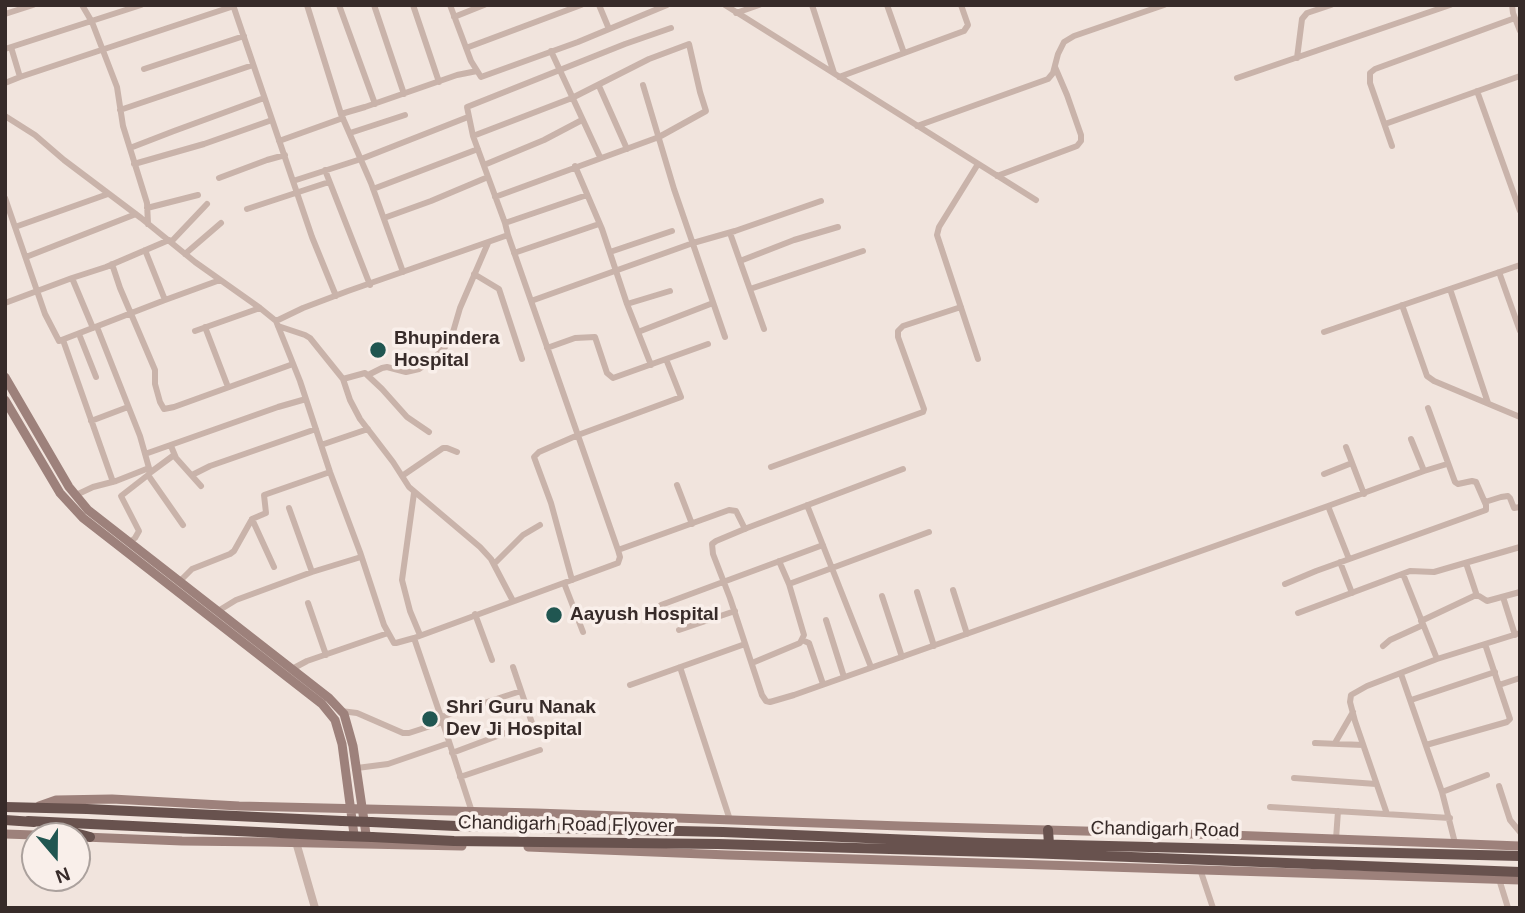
<!DOCTYPE html>
<html>
<head>
<meta charset="utf-8">
<style>
  body { margin:0 }
  #map { position:relative; width:1525px; height:913px; overflow:hidden; background:#f1e4dd; font-family:Arial,sans-serif }
  canvas { display:block }
  .frame { position:absolute; inset:0; border:7px solid #372b29; pointer-events:none }
  .north { position:absolute; left:21px; top:822px; width:70px; height:70px; box-sizing:border-box; background:#f9efea; border:2px solid #aba19d; border-radius:50%; rotate:160deg; font-size:19px; font-weight:700; line-height:28px; text-align:center; color:#372b29 }
  .north::after { content:''; display:block; margin:auto; width:24px; height:32px; background:#205651; clip-path:polygon(50% 0,100% 100%,50% 72%,0 100%) }
</style>
</head>
<body>
<div id="map">
<canvas width="1525" height="913"></canvas>
<div class="frame"></div>
<div class="north">N</div>
</div>
<script>
const ctx = document.querySelector('canvas').getContext('2d');
ctx.lineJoin = 'round';
const shape = rows => new Path2D(rows.map(r => 'M' + r).join(''));
function stroke(path, color, width, dash) { ctx.strokeStyle = color; ctx.lineWidth = width; ctx.lineCap = dash ? 'butt' : 'round'; ctx.setLineDash(dash || []); ctx.stroke(path); }
function drawText(font, color, halo, rows, align = 'center') {
  ctx.font = font + ' Arial,sans-serif'; ctx.lineWidth = 7; ctx.setLineDash([]); ctx.textBaseline = 'middle'; ctx.strokeStyle = halo; ctx.fillStyle = color; for (const [text, x, y, turn = 0] of rows) {
    ctx.save(); ctx.translate(x, y); ctx.rotate((+turn || 0) * Math.PI / 180); ctx.textAlign = isNaN(turn) ? turn : align; if (halo) ctx.strokeText(text, 0, 0); ctx.fillText(text, 0, 0); ctx.restore();
  }
}
stroke(shape([
  [82,5,92,22,117,87,123,126,147,203,148,224],
  [233,5,312,237,336,296],
  [307,5,341,114,371,183,403,272],
  [339,5,375,104],
  [374,5,404,94],
  [413,5,439,82],
  [450,5,471,61,481,77,578,42,667,5],
  [599,5,609,29],
  [725,5,1036,200],
  [812,5,834,73],
  [887,5,904,53],
  [1512,5,1513,13,1520,31],
  [736,13,759,5],
  [5,14,33,5],
  [454,17,484,5],
  [466,48,581,5],
  [5,49,141,5],
  [551,51,600,157],
  [1297,58,1302,19,1307,13,1331,5],
  [144,69,244,36],
  [20,77,234,6],
  [839,77,964,31,968,25,961,5],
  [1237,78,1450,5],
  [5,83,20,77,11,47],
  [643,85,674,189,725,337],
  [599,86,627,149],
  [1477,91,1520,211],
  [120,110,253,65],
  [341,114,365,107,457,75,477,71],
  [5,116,35,135,64,160,141,218,195,262,260,308,276,321,300,381,330,472,360,552,384,625,394,643,396,643,414,638,618,563,620,557,618,550,508,235,348,291,303,308,276,321],
  [1385,124,1520,76],
  [917,126,1048,79,1053,73,1058,54,1064,42,1074,36,1164,5],
  [350,133,405,115],
  [473,136,572,98,649,59,689,44,700,92,706,111,659,137,495,197],
  [279,141,343,118],
  [1392,146,1370,83,1370,73,1375,69,1515,18],
  [130,148,174,131,264,98],
  [134,164,204,144,272,120],
  [978,164,939,227,937,235,978,359],
  [484,165,544,140,582,120],
  [575,166,602,229,627,304,651,365],
  [325,170,370,285],
  [997,176,1077,146,1081,141,1081,135,1067,95,1055,67],
  [219,178,267,160,285,155],
  [293,181,361,159,468,117],
  [373,189,478,149],
  [5,198,45,314,59,341,165,300,220,280],
  [147,208,198,195],
  [247,209,329,182],
  [384,218,431,201,488,177],
  [505,223,473,136,467,107,625,44,671,28],
  [15,227,108,194],
  [730,233,764,329],
  [508,235,505,223,587,195],
  [171,242,207,204],
  [145,250,165,300],
  [610,252,672,231],
  [514,253,599,224],
  [185,254,221,223],
  [26,257,136,214],
  [740,261,794,240,838,227],
  [112,264,120,288,155,370,155,384,160,402,164,409,174,407,293,364],
  [1499,272,1520,331],
  [474,274,499,289,522,359],
  [72,278,106,267,169,240],
  [750,289,863,251],
  [1450,289,1488,403],
  [531,301,693,243,735,231,821,201],
  [5,303,72,278,93,328],
  [627,304,670,291],
  [1402,305,1427,376,1434,381,1520,417],
  [278,326,305,335,310,338,343,379,350,400,360,419,393,462,409,487,480,547,491,559,513,601],
  [205,327,228,387],
  [195,331,260,308],
  [638,332,713,303],
  [1324,332,1520,265],
  [79,334,96,377],
  [63,340,113,482],
  [547,348,575,338,595,337,607,373,613,378,708,344],
  [368,375,382,368,387,367,406,372,419,369,432,360,445,347,453,332,460,308,488,243],
  [343,379,365,373,382,389,407,417,429,432],
  [91,421,128,407],
  [321,445,368,429],
  [171,446,176,458,201,486],
  [1346,447,1364,494],
  [145,454,278,407,306,399],
  [771,467,923,412,924,409,898,337,898,331,903,326,961,307],
  [903,469,747,528,716,541,712,544,713,554,730,598,762,695,766,701,770,702,794,695,1328,506],
  [1424,471,1447,464],
  [151,472,174,455],
  [1324,474,1352,463],
  [148,475,183,525],
  [192,475,210,466,316,429],
  [402,476,443,448,447,448,457,452],
  [677,485,692,524],
  [414,493,402,580,410,611,420,635],
  [76,495,93,487,116,481,149,468,140,436,97,327],
  [1485,502,1501,497,1508,496,1510,498,1514,508,1520,507],
  [807,505,871,667],
  [289,508,312,572],
  [252,519,274,567],
  [130,542,135,538,139,531,121,496,148,475,151,472,149,468],
  [618,550,729,510,736,511,745,529],
  [1349,559,1328,506,1424,471,1411,439],
  [1340,562,1352,593],
  [1466,563,1477,596],
  [494,564,523,535,540,525],
  [1403,574,1437,659],
  [572,580,551,503,534,457,539,452,578,435,681,397,666,359],
  [180,581,192,569,230,554,234,551,252,519,266,513,264,495,330,472],
  [564,583,583,632],
  [789,584,929,532],
  [1285,584,1316,571,1486,510,1486,505,1476,482,1472,481,1458,484,1455,482,1428,408],
  [953,590,967,634],
  [917,592,934,646],
  [882,596,902,657],
  [1503,597,1515,635],
  [308,603,326,655],
  [661,605,823,545],
  [218,611,236,600,312,572,361,557],
  [1298,613,1410,571,1434,572,1520,547],
  [475,614,492,660],
  [826,620,844,677],
  [1421,621,1474,596,1479,596,1487,601,1520,592],
  [679,630,735,611],
  [414,638,441,717,472,812],
  [802,640,809,643,823,684],
  [1383,646,1390,640,1423,625],
  [752,663,800,643,804,635,789,584,779,561],
  [680,667,730,820],
  [292,669,307,661,388,633],
  [1401,674,1442,792,1455,843],
  [630,685,745,644],
  [1499,685,1520,678],
  [1411,700,1495,672],
  [341,711,357,713,403,733,409,733,443,722],
  [441,717,521,691],
  [1315,743,1363,745],
  [1335,743,1353,712],
  [1426,745,1507,722,1510,719,1485,644],
  [452,753,532,723,513,667],
  [357,768,388,764,449,743],
  [460,777,540,750],
  [1294,778,1376,784],
  [1499,786,1510,820,1520,832],
  [1442,792,1487,775],
  [1270,807,1450,818],
  [1387,814,1355,721,1350,702,1351,695,1367,686,1437,659,1520,633],
  [1336,839,1338,811],
  [1200,869,1213,908],
  [1499,879,1508,908]
]), '#c9b3aa', 6);
stroke(shape([
  [296,842,315,908]
]), '#c9b3aa', 8);
stroke(shape([
  [5,377,69,487,88,510,329,698,344,714,353,746,367,841],
  [5,400,60,493,83,518,322,704,335,720,342,744,355,842],
  [39,806,56,800,112,799,239,806,536,813,901,826,1229,835,1520,846],
  [5,834,64,836],
  [84,837,182,841,266,842,462,846],
  [528,847,728,855,1520,880]
]), '#9d817b', 9);
stroke(shape([
  [5,807,87,809,342,821],
  [5,820,34,822],
  [28,821,342,836],
  [371,822,456,826,723,832,985,843,1520,856],
  [49,826,90,837],
  [1048,830,1049,844],
  [372,837,454,841,718,844,1027,853,1520,872]
]), '#68524e', 10);
stroke(shape([
  [342,821,371,822],
  [342,836,372,837]
]), '#68524e', 10);
for (const [x, y, r, color] of [
  [378,350,9,"#205651"],
  [554,615,9,"#205651"],
  [430,719,9,"#205651"]
]) { const dot = new Path2D(); dot.arc(x, y, r, 0, 2 * Math.PI); ctx.fillStyle = color; ctx.fill(dot); stroke(dot, '#f9efea', 2.5); }
drawText('bold 19px', '#372b29', '#f9efea', [
  ["Bhupindera",394,339],
  ["Hospital",394,361],
  ["Aayush Hospital",570,615],
  ["Shri Guru Nanak",446,708],
  ["Dev Ji Hospital",446,730]
], 'left');
drawText('19px', '#372b29', '#f9efea', [
  ["Chandigarh Road Flyover",566,825,1],
  ["Chandigarh Road",1165,830,1]
]);
</script>
</body>
</html>
